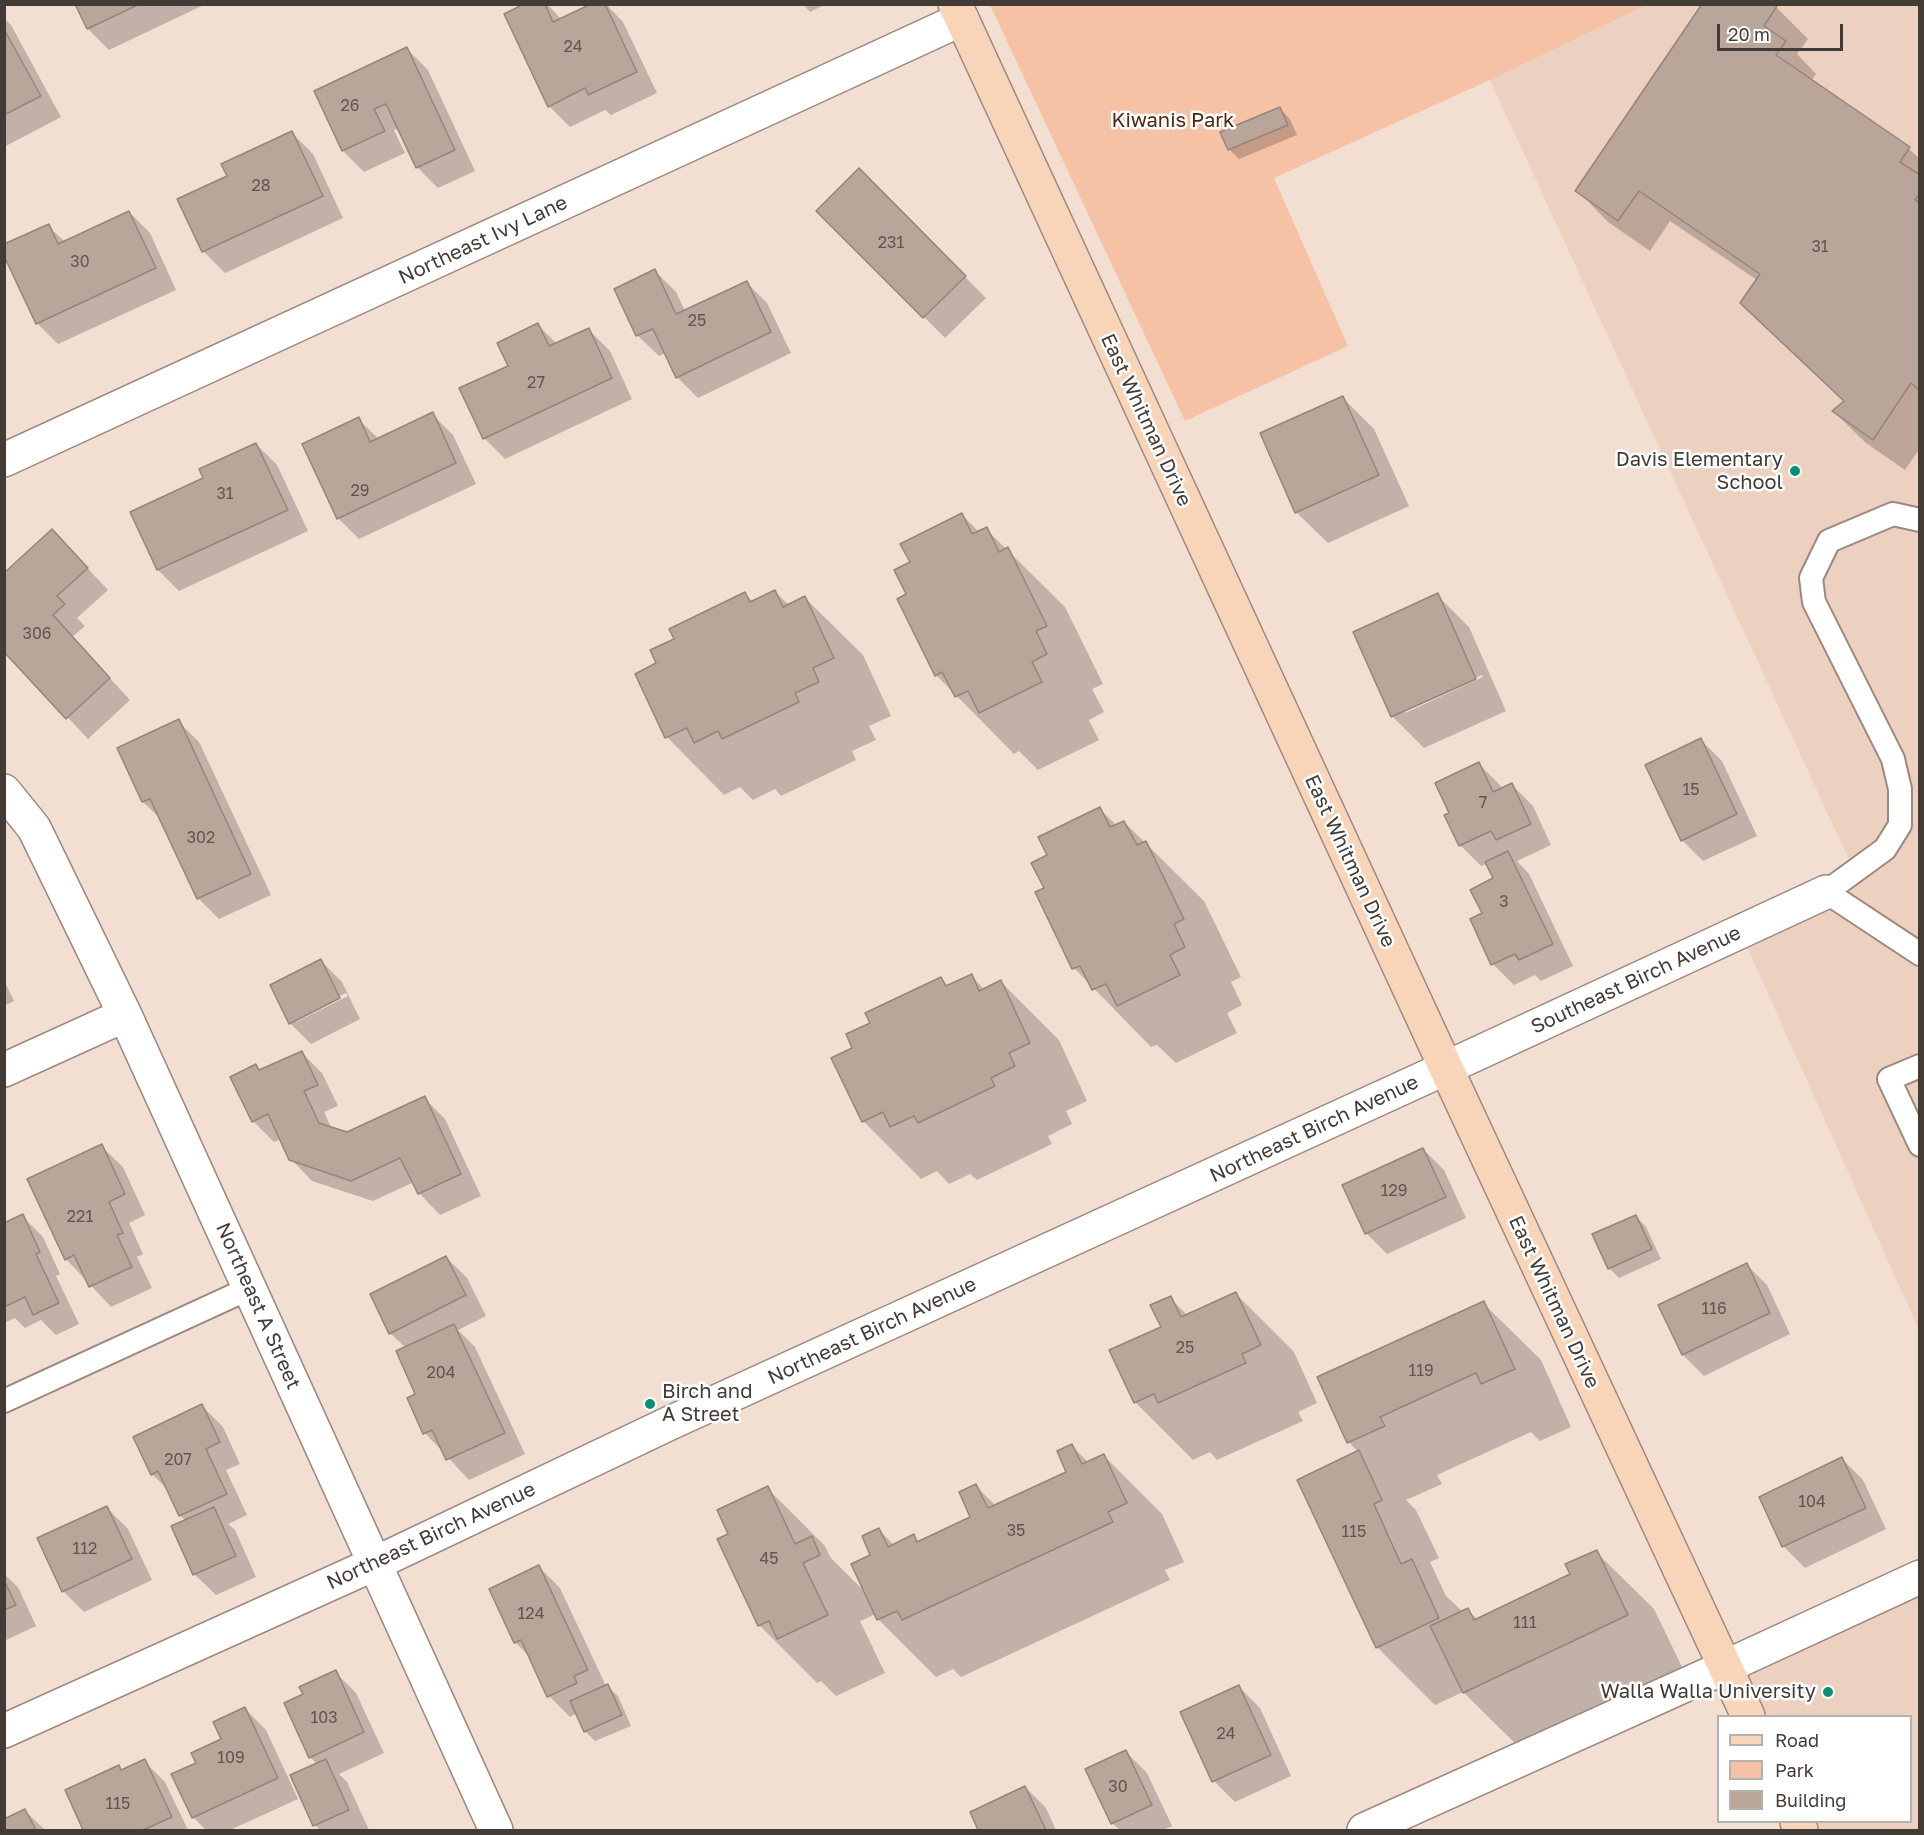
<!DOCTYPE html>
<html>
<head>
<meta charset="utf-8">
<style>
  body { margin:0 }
  #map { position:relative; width:1924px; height:1835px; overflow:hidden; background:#f3ded2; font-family:"Golos Text",sans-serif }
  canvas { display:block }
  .frame { position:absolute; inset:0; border:6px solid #433b36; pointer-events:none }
  .legend { position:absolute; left:1717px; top:1715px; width:195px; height:108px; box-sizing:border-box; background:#fff; border:2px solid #b4b1af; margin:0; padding:8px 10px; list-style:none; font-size:18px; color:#433b36 }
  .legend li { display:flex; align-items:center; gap:12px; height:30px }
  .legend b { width:30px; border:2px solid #b4b1af }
  .scale { position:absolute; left:1717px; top:24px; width:126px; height:27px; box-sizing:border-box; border:3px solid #433b36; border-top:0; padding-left:8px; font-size:18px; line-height:21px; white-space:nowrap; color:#433b36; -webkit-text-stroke:4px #fff; paint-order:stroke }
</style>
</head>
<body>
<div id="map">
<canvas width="1924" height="1835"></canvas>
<div class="frame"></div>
<ul class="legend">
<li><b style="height:8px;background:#f8d4b8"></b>Road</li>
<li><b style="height:16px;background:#f6c2a5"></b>Park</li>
<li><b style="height:16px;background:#b9a59a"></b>Building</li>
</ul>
<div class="scale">20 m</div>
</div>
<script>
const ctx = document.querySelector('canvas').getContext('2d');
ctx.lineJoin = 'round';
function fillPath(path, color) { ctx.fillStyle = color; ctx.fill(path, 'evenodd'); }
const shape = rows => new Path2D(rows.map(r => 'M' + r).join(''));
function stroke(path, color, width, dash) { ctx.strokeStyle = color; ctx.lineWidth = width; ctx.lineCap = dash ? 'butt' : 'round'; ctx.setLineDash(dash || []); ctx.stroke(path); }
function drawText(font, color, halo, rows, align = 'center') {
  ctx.font = font + ' "Golos Text",sans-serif'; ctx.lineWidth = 5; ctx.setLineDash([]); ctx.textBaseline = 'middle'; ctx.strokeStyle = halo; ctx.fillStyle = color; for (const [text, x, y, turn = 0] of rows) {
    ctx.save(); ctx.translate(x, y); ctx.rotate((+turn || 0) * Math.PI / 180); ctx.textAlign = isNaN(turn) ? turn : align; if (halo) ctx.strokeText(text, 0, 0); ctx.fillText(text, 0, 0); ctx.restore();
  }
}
fillPath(shape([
  [1647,5,1919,5,1919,1330,1739,929,1856,875,1490,80],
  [1919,1578,1919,1830,1801,1830,1797,1822,1910,1822,1910,1716,1748,1716,1725,1667]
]), '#ecd0c0');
fillPath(shape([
  [990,5,1647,5,1490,80,1274,178,1348,346,1185,421]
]), '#f6c2a5');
fillPath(shape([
  [77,4,206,4,109,50,88,29],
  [528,4,547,4,562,20,594,4,606,4,623,22,657,93,611,115,605,110,570,127,549,106],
  [803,4,826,4,810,12],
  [1773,4,1808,39,1797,54,1816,74,1811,81,1909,149,1920,159,1920,448,1905,470,1866,443,1834,412,1845,402,1773,334,1757,280,1670,221,1650,251,1608,222,1577,190],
  [4,18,11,25,61,117,4,147],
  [407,49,428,70,475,171,438,188,417,167,398,129,394,130,405,153,364,172,343,151,316,92],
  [1280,109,1290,119,1297,135,1239,159,1229,149],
  [292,133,313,154,343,218,225,273,204,252,179,199,229,176],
  [859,170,986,298,945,338,818,211],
  [129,212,150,233,176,290,58,344,37,323,48,226,65,242],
  [655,271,676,292,685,311,746,282,767,303,791,353,698,398,677,377,666,353,659,356,637,335,616,289],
  [538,325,557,344,589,330,610,351,632,399,505,459,484,438,510,366],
  [1343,398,1374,429,1409,506,1328,543,1296,512],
  [432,414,453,435,476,484,359,539,338,518,358,419,379,439],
  [256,444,277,465,308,531,179,591,158,570,132,512,205,478],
  [962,515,979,532,986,529,1065,607,1103,684,1092,689,1104,712,1089,720,1099,740,1038,770,1019,751,1014,754,936,675,908,595,912,563],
  [52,531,108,590,77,618,85,626,72,637,130,700,88,739,4,649],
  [775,592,789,605,805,598,863,655,891,716,869,726,876,740,852,751,856,760,781,796,775,789,753,800,740,787,724,795,667,737,658,664,676,639,745,594,753,602],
  [1437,595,1469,627,1506,711,1424,748,1393,717,1355,632],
  [1482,675,1483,677,1405,713,1405,710],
  [178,721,199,742,271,895,219,919,198,898,162,820,143,802,119,748],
  [1701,740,1722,761,1757,836,1703,861,1682,840],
  [1479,764,1500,785,1502,790,1512,785,1533,806,1551,845,1517,861,1529,874,1573,966,1541,981,1535,975,1514,985,1493,964,1484,914,1495,879,1487,864,1481,866,1460,845,1446,816,1451,814],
  [1100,809,1117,826,1124,822,1204,901,1241,977,1231,982,1242,1005,1227,1013,1237,1033,1176,1063,1157,1045,1151,1047,1074,968,1046,888,1049,856],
  [321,961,342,982,360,1019,311,1044,290,1023],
  [346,993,348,996,296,1022,296,1018],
  [971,976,985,990,1001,982,1059,1040,1087,1101,1066,1111,1072,1124,1048,1136,1052,1144,977,1180,970,1174,949,1184,937,1171,921,1179,863,1121,854,1048,872,1023,941,979,949,987],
  [4,980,14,1001,4,1006],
  [301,1052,322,1073,338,1106,324,1112,332,1129,348,1134,424,1098,445,1119,481,1196,440,1215,419,1193,414,1182,373,1201,312,1181,291,1159,281,1139,274,1142,253,1121,256,1066,261,1071],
  [101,1146,123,1167,145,1215,129,1223,143,1254,137,1257,152,1288,111,1307,66,1259],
  [1423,1149,1444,1170,1466,1218,1387,1254,1366,1233],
  [22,1216,43,1237,60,1274,56,1276,79,1324,56,1335,41,1320,25,1328,15,1318,4,1323,4,1225],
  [1636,1216,1646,1227,1661,1259,1619,1278,1609,1268],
  [446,1257,467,1278,486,1316,458,1330,475,1347,525,1454,469,1480,425,1433,406,1348,390,1333],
  [1746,1264,1767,1285,1790,1334,1704,1376,1683,1355,1660,1306],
  [1236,1294,1294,1352,1317,1403,1298,1412,1303,1421,1217,1460,1210,1452,1193,1460,1135,1402,1163,1328,1170,1298,1188,1316],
  [1483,1303,1541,1360,1571,1427,1540,1441,1531,1432,1437,1475,1442,1484,1406,1500,1416,1510,1439,1558,1430,1562,1446,1596,1463,1612,1468,1610,1477,1619,1572,1575,1596,1552,1654,1609,1685,1673,1522,1750,1463,1692,1435,1705,1377,1647,1358,1452,1349,1442,1319,1378],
  [202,1406,223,1427,240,1464,226,1470,247,1515,228,1524,235,1530,256,1577,216,1595,194,1574,186,1521,180,1515,168,1490,152,1474],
  [1072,1446,1089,1463,1104,1456,1162,1514,1184,1562,1165,1570,1170,1580,961,1677,953,1669,936,1677,878,1619,876,1614,860,1621,885,1673,836,1696,821,1681,817,1683,759,1625,730,1535,767,1488,825,1546,830,1557,865,1592,879,1530,894,1545,913,1536,919,1542,972,1517,976,1486,996,1506,1068,1473],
  [1842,1459,1863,1480,1886,1529,1805,1568,1784,1547,1761,1498],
  [107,1508,128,1529,152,1580,84,1612,63,1591],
  [539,1567,560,1588,606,1686,618,1696,631,1726,595,1741,585,1731,577,1713,570,1717,549,1696,531,1658,515,1642],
  [4,1574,18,1587,36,1626,4,1641],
  [335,1672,356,1693,384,1753,339,1774,347,1782,369,1830,320,1830,315,1825,318,1765,310,1757,305,1695],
  [1239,1687,1260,1708,1291,1776,1235,1802,1214,1781],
  [245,1709,266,1730,298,1799,230,1830,206,1830,193,1817,198,1764,223,1740],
  [1126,1752,1147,1773,1172,1826,1163,1830,1120,1830,1112,1823],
  [144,1761,165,1782,188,1830,85,1830,67,1791,119,1767,123,1771],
  [1025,1787,1046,1808,1056,1830,980,1830,972,1812],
  [25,1811,45,1830,4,1830,4,1820]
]), '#0003');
const building = shape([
  [75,4,140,4,87,29,75,4],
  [524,4,545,4,553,22,591,4,605,4,637,72,588,95,585,88,548,107,504,14,524,4],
  [1702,4,1775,4,1777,6,1764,26,1786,41,1776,55,1910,147,1900,162,1920,175,1920,193,1915,200,1920,203,1920,391,1911,383,1873,440,1832,411,1844,401,1740,303,1760,274,1639,191,1618,221,1575,191,1702,4],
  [4,29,41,96,4,115,4,29],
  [407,47,455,150,416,168,386,104,374,109,385,131,342,151,314,91,407,47],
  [1280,107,1288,125,1228,150,1220,132,1280,107],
  [292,131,323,196,202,252,177,199,227,176,221,164,292,131],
  [859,168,966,276,923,318,816,211,859,168],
  [129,211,156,268,36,324,4,256,4,244,49,224,58,244,129,211],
  [655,269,676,314,747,281,771,332,676,378,653,329,636,336,614,289,655,269],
  [538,323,549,346,589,328,612,378,483,439,459,388,508,366,497,343,538,323],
  [1343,396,1379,475,1295,513,1260,433,1343,396],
  [433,412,456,463,337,519,302,444,359,417,370,442,433,412],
  [256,443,288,510,157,570,130,512,203,478,199,469,256,443],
  [962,513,972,534,987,527,999,552,1008,547,1047,626,1036,631,1047,654,1032,662,1042,682,979,713,968,691,955,697,942,672,935,676,897,599,906,594,894,570,910,562,900,544,962,513],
  [52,529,88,568,57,596,65,604,53,615,110,678,66,719,4,652,4,573,52,529],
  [775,590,783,607,805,596,834,658,813,668,819,682,795,693,799,702,722,739,718,731,694,743,687,728,665,738,635,674,656,663,650,650,674,639,669,629,745,592,750,602,775,590],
  [1438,593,1476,679,1391,717,1353,632,1438,593],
  [179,719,251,874,197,899,150,799,142,802,117,748,179,719],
  [1701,738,1737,814,1681,841,1645,765,1701,738],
  [1479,762,1493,792,1512,783,1531,824,1496,840,1491,831,1459,846,1444,815,1449,813,1435,783,1479,762],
  [1100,807,1110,827,1124,821,1137,845,1146,841,1184,919,1174,924,1185,947,1170,955,1180,975,1117,1006,1106,984,1092,990,1080,966,1072,969,1035,892,1044,888,1031,863,1047,855,1038,837,1100,807],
  [1508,851,1553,944,1519,960,1515,954,1491,965,1470,919,1482,913,1470,890,1493,878,1485,862,1508,851],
  [321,959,340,998,289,1024,270,985,321,959],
  [972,974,979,991,1001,980,1030,1043,1009,1053,1015,1066,991,1078,995,1086,918,1123,914,1116,890,1127,883,1112,862,1122,831,1058,852,1048,846,1034,870,1023,865,1013,941,977,946,986,972,974],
  [302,1051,318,1085,304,1091,319,1123,347,1132,425,1096,461,1174,418,1194,400,1158,351,1181,289,1160,268,1114,252,1122,230,1077,256,1064,259,1070,302,1051],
  [102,1144,125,1194,109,1202,123,1233,117,1235,132,1267,89,1287,74,1255,65,1260,27,1179,102,1144],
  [1423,1148,1446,1197,1365,1234,1342,1185,1423,1148],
  [23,1214,40,1252,36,1254,59,1303,33,1315,25,1297,4,1307,4,1223,23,1214],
  [1636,1215,1652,1249,1608,1269,1592,1234,1636,1215],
  [446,1256,466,1295,389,1334,370,1294,446,1256],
  [1747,1263,1770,1313,1682,1355,1658,1305,1747,1263],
  [1236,1292,1261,1345,1242,1354,1246,1363,1158,1403,1154,1394,1134,1403,1109,1350,1161,1327,1150,1305,1171,1296,1181,1317,1236,1292],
  [1484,1301,1515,1369,1481,1384,1476,1373,1380,1417,1385,1426,1347,1443,1317,1377,1484,1301],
  [454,1324,505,1433,446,1460,432,1430,423,1434,407,1398,415,1394,396,1351,454,1324],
  [202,1404,220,1442,206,1449,227,1494,179,1516,158,1471,151,1475,133,1437,202,1404],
  [1072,1444,1082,1464,1104,1454,1127,1503,1108,1512,1113,1522,902,1620,897,1611,877,1620,851,1564,870,1555,862,1536,879,1528,888,1547,914,1534,917,1542,970,1517,959,1492,976,1484,988,1508,1066,1472,1057,1451,1072,1444],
  [1359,1450,1382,1500,1374,1504,1401,1564,1412,1559,1439,1618,1376,1648,1297,1480,1359,1450],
  [1842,1457,1866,1508,1782,1547,1759,1497,1842,1457],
  [768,1486,795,1544,812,1536,820,1555,803,1563,828,1615,777,1639,769,1621,758,1626,717,1539,728,1534,717,1510,768,1486],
  [107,1506,132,1559,62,1592,37,1538,107,1506],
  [214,1507,236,1556,193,1575,171,1526,214,1507],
  [1597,1550,1628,1615,1463,1693,1430,1626,1468,1608,1474,1620,1570,1574,1565,1564,1597,1550],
  [539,1565,588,1670,574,1676,577,1683,547,1697,521,1640,514,1643,489,1589,539,1565],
  [4,1580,16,1605,4,1610,4,1580],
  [336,1670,364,1732,309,1758,284,1703,303,1694,299,1687,336,1670],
  [608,1684,622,1715,584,1732,570,1701,608,1684],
  [1239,1685,1271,1755,1212,1782,1180,1712,1239,1685],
  [245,1707,278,1778,192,1818,171,1774,196,1763,191,1753,221,1739,213,1722,245,1707],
  [1126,1750,1152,1805,1111,1824,1085,1769,1126,1750],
  [145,1759,172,1817,143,1830,83,1830,65,1790,119,1765,121,1770,145,1759],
  [326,1759,349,1810,313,1826,290,1775,326,1759],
  [1025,1786,1046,1830,978,1830,970,1812,1025,1786],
  [25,1809,36,1830,4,1830,4,1819,25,1809]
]);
fillPath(building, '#b9a59a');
stroke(building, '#978479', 1.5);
const service = shape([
  [1920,520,1893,514,1829,541,1811,578,1814,602,1893,759,1900,789,1900,825,1885,849,1826,892,1920,954],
  [1920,1066,1889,1079,1920,1145],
  [4,1401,250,1288]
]);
const minor = shape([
  [4,460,962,19],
  [4,791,34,828,125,1015,496,1830],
  [4,1070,125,1015],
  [4,1731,374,1564,670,1423,1446,1068,1826,892],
  [1364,1830,1725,1667]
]);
const tertiary = shape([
  [1725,1667,1920,1577]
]);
const secondary = shape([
  [955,4,1446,1068,1748,1716],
  [1797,1822,1801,1830]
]);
stroke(service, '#9c887e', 26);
stroke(minor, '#9c887e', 36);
stroke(tertiary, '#9c887e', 36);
stroke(secondary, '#9c887e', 36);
stroke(service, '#fff', 22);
stroke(minor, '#fff', 33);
stroke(tertiary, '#fff', 33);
stroke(secondary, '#f8d4b8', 33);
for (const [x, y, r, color] of [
  [1795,471,6,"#088f76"],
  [650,1404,6,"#088f76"],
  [1828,1692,6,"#088f76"]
]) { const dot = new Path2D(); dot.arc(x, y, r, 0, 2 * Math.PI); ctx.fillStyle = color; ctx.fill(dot); stroke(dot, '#fff', 2); }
drawText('16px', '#60564f', null, [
  ["24",573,47],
  ["26",350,106],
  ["28",261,186],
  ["231",891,243],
  ["31",1820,247],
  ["30",80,262],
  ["25",697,321],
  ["27",536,383],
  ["29",360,491],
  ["31",225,494],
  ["306",37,634],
  ["15",1691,790],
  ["7",1483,803],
  ["302",201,838],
  ["3",1504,902],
  ["129",1394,1191],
  ["221",80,1217],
  ["116",1714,1309],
  ["25",1185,1348],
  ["119",1421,1371],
  ["204",441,1373],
  ["207",178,1460],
  ["104",1812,1502],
  ["35",1016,1531],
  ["115",1354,1532],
  ["112",85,1549],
  ["45",769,1559],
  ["124",531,1614],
  ["111",1525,1623],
  ["103",324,1718],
  ["24",1226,1734],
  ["109",231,1758],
  ["30",1118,1787],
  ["115",118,1804]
]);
drawText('20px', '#4f280e', '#fff', [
  ["Kiwanis Park",1173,121]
]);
drawText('20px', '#433b36', '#fff', [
  ["Northeast Ivy Lane",483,240,-25],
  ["East Whitman Drive",1146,420,65],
  ["East Whitman Drive",1350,861,65],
  ["Southeast Birch Avenue",1636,980,-25],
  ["Northeast Birch Avenue",1314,1129,-25],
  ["East Whitman Drive",1554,1302,65],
  ["Northeast A Street",258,1306,66],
  ["Northeast Birch Avenue",872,1331,-25],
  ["Northeast Birch Avenue",431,1536,-25]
]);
drawText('20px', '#433b36', '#fff', [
  ["Davis Elementary",1783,460],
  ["School",1783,483],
  ["Birch and",662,1392,"left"],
  ["A Street",662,1415,"left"],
  ["Walla Walla University",1816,1692]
], 'right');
</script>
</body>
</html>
